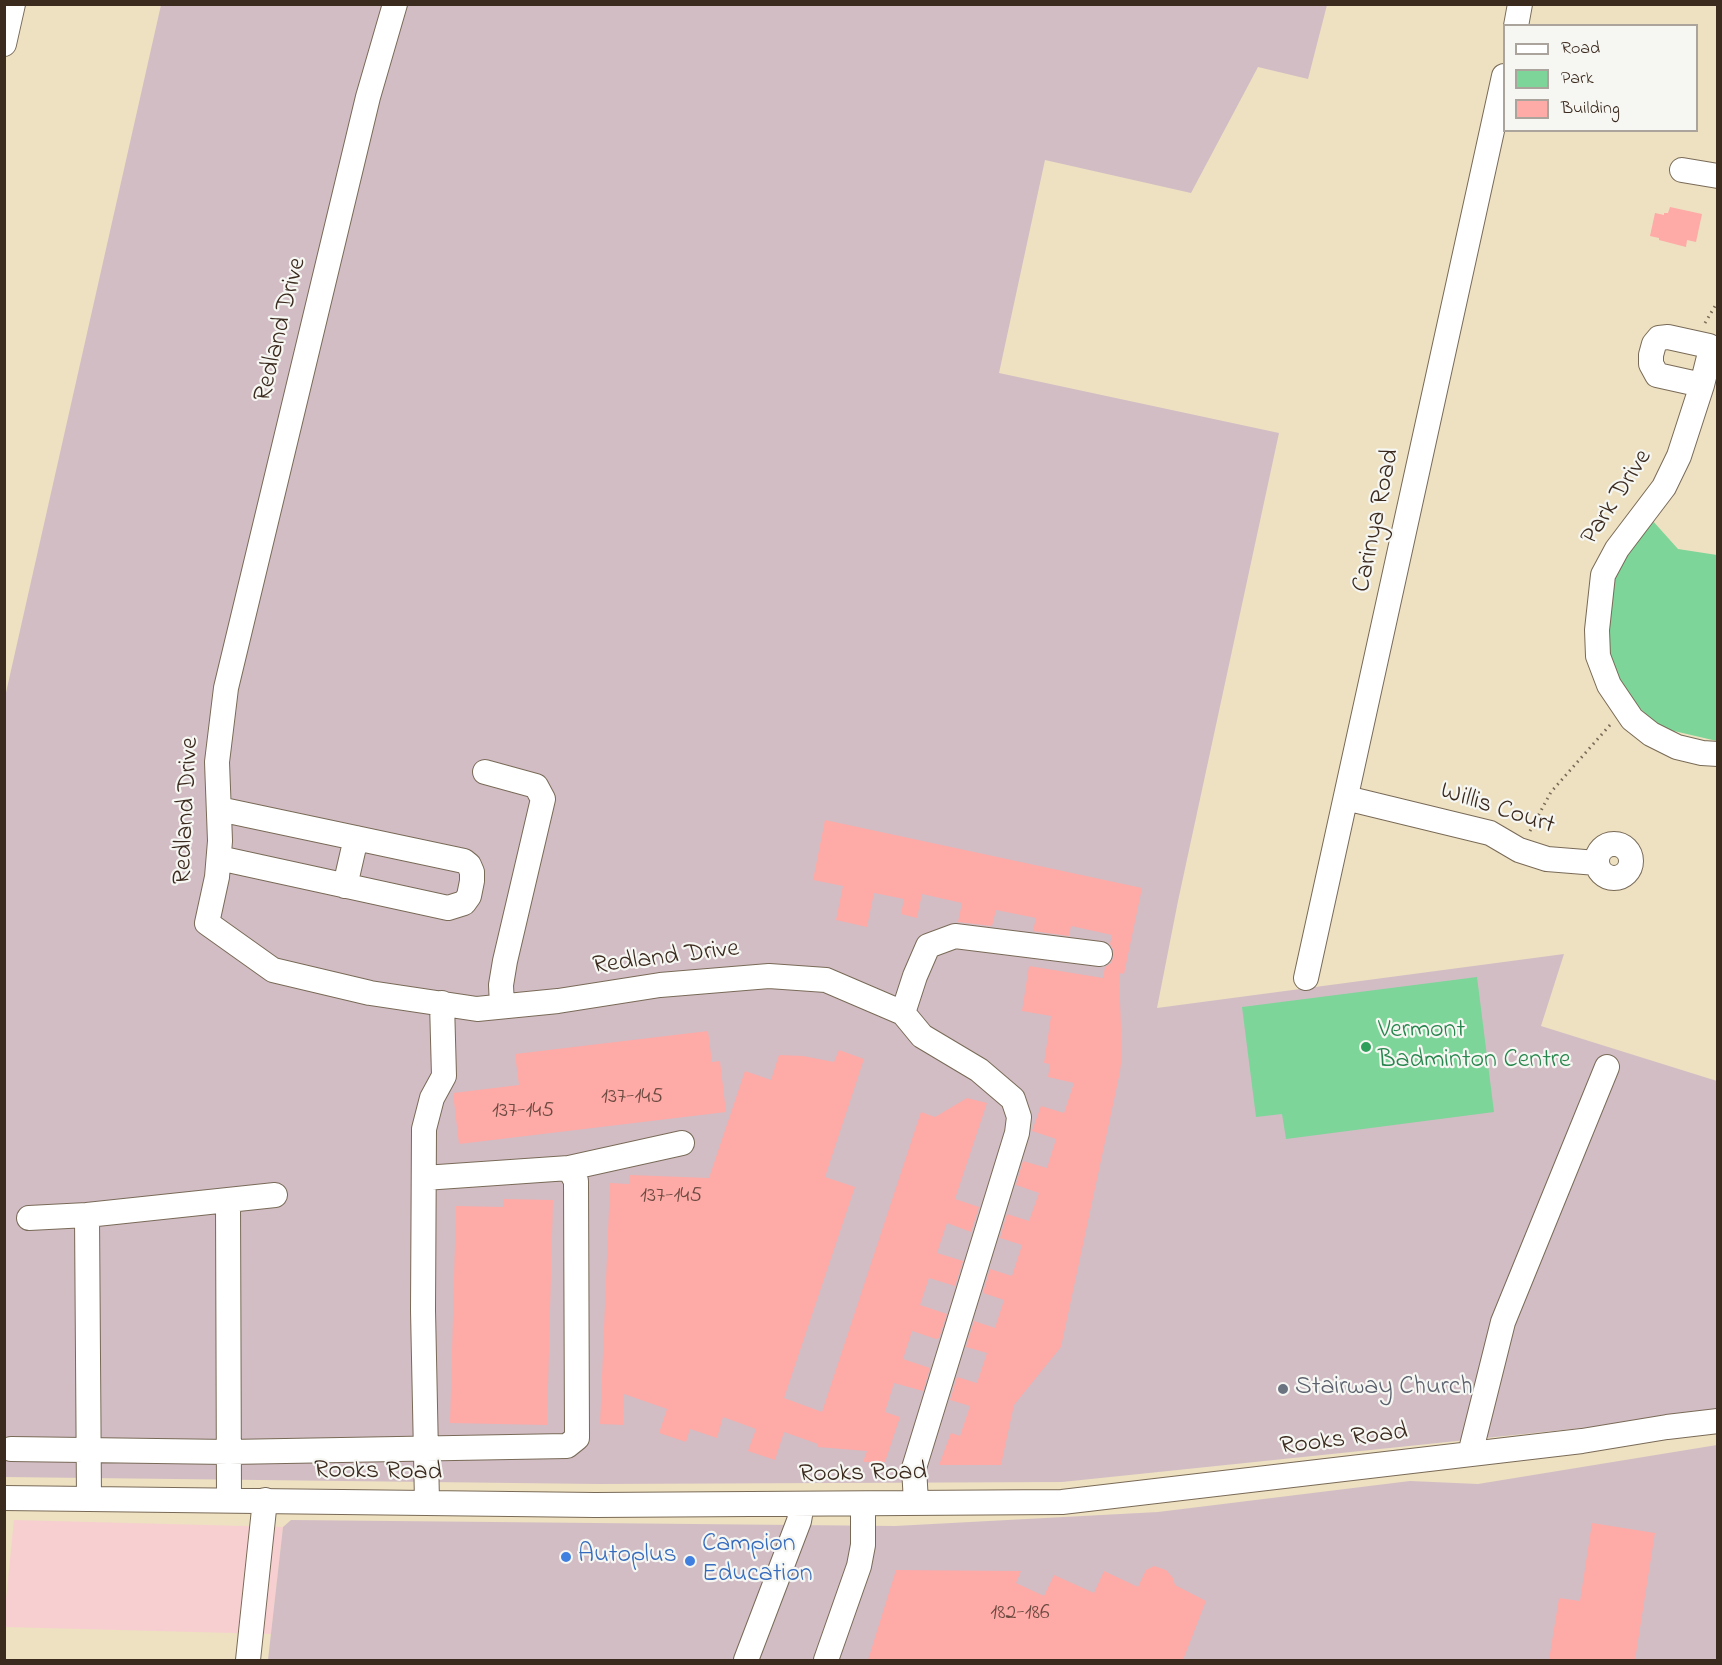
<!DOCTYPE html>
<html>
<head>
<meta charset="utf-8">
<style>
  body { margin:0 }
  #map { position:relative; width:1722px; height:1665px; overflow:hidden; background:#ede1c1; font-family:"Indie Flower",sans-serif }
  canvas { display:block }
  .frame { position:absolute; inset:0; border:6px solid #3b2a1e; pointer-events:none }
  .legend { position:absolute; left:1503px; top:24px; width:195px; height:108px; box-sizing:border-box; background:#f6f6f2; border:2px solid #aba49d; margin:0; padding:8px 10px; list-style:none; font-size:18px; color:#3b2a1e }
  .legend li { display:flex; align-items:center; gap:12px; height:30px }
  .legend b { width:30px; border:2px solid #aba49d }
</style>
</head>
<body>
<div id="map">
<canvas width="1722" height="1665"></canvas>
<div class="frame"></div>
<ul class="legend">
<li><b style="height:8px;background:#fff"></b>Road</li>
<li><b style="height:16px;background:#7ed599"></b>Park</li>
<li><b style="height:16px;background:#feaaa7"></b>Building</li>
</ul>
</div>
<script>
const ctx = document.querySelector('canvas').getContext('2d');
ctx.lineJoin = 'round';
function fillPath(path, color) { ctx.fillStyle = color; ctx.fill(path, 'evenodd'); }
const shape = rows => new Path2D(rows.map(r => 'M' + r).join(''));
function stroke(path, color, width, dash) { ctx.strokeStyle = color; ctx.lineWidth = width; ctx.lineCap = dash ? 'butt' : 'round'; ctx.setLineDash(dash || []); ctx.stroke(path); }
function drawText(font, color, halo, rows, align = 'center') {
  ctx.font = font + ' "Indie Flower",sans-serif'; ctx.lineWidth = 4.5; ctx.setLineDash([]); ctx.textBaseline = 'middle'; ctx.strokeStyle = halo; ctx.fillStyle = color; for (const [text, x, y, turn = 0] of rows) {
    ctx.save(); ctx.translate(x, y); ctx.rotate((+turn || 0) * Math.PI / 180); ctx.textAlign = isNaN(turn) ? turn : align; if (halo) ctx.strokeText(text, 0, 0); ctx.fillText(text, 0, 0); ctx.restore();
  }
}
fillPath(shape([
  [14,1520,283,1527,271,1634,5,1627,5,1609]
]), '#f7cfd0');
fillPath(shape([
  [161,5,1327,5,1308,79,1258,67,1191,193,1045,160,999,373,1279,433,1178,901,1157,1008,1564,954,1541,1026,1717,1081,1717,1414,1062,1482,599,1484,5,1477,5,697],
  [1717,1445,1717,1660,268,1660,283,1527,291,1520,895,1526,1158,1512,1410,1481,1478,1484]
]), '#d2bdc5');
fillPath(shape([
  [1652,520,1678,549,1717,555,1717,741,1661,728,1616,686,1601,641,1616,571],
  [1477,977,1494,1112,1286,1139,1282,1114,1256,1117,1242,1007]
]), '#7ed599');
fillPath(shape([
  [1670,207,1702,214,1696,242,1687,240,1686,247,1659,240,1659,238,1650,236,1655,213,1664,215,1664,213,1668,213],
  [825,820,1142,888,1124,974,1119,973,1122,1054,1120,1072,1061,1347,1014,1405,1001,1465,939,1465,951,1433,960,1436,970,1406,950,1400,957,1377,977,1383,987,1353,966,1347,974,1321,995,1328,1004,1300,983,1293,990,1269,1012,1276,1022,1245,1000,1238,1007,1214,1029,1221,1039,1193,1016,1185,1023,1161,1047,1168,1056,1139,1032,1131,1041,1106,1064,1113,1074,1083,1048,1077,1050,1064,1044,1063,1051,1016,1022,1011,1029,966,1103,978,1105,967,1111,963,1114,956,1113,949,1110,944,1112,935,1071,926,1069,936,1033,931,1036,918,996,910,992,926,958,922,962,903,922,894,917,918,901,914,904,899,874,893,867,927,836,920,843,886,813,880],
  [708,1031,712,1062,720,1061,726,1112,459,1144,453,1093,519,1085,515,1054],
  [839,1050,864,1059,825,1177,855,1187,784,1398,822,1412,921,1112,935,1117,967,1098,987,1103,955,1199,979,1207,971,1232,947,1223,937,1253,963,1261,955,1286,929,1278,920,1305,947,1314,939,1338,936,1339,912,1331,903,1359,930,1368,923,1391,894,1383,885,1412,900,1417,885,1462,863,1462,867,1451,817,1447,818,1444,784,1432,775,1460,748,1451,756,1429,723,1417,717,1438,690,1429,686,1442,659,1433,667,1409,624,1394,623,1425,600,1424,610,1183,629,1184,630,1175,709,1178,745,1071,771,1080,779,1055,803,1056,834,1062],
  [503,1199,553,1200,547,1425,450,1423,456,1206,503,1207],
  [1592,1523,1655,1533,1635,1660,1549,1660,1559,1598,1580,1601],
  [1154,1566,1166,1570,1173,1578,1175,1585,1206,1601,1183,1660,868,1660,896,1570,1021,1571,1016,1583,1044,1596,1054,1575,1094,1593,1104,1571,1138,1587,1146,1570]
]), '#feaaa7');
const minor = shape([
  [395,4,368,97,226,688,217,762,220,841,217,877,207,923,273,970,370,993,477,1009,558,1001,660,985,769,976,826,980,903,1013,922,1036,979,1070,1013,1099,1019,1117,1017,1133,914,1468,916,1502],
  [1516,26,1520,4],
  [4,44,13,4],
  [1682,170,1718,176],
  [1702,385,1657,375,1651,364,1651,355,1654,344,1659,338,1668,337,1709,346,1711,349,1702,385,1679,456,1664,487,1617,549,1603,575,1597,630,1598,656,1609,685,1632,719,1651,734,1677,747,1702,753,1718,754],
  [485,772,536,786,543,799,505,961,501,985,502,1006],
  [1346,798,1490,833,1519,850,1547,859,1597,863],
  [219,809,464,861,469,865,472,872,472,881,469,896,464,903,448,908,219,858],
  '1597 861a17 17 0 1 1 34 0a17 17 0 1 1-34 0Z',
  [345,886,356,838],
  [1306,978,1504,76],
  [903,1013,915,976,928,946,955,936,1100,954],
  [569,1168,682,1143],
  [228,1200,229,1500],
  [29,1218,87,1215],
  [11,1449,229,1452,567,1446,577,1438,576,1181,569,1168,424,1178],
  [1470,1454,1503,1322,1607,1067],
  [4,1498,595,1505,1062,1502,1582,1441,1667,1427,1718,1421],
  [89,1499,87,1215,275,1195],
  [427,1502,423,1310,424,1129,432,1098,444,1076,442,1003],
  [248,1660,265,1500],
  [746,1660,799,1521,802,1504],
  [826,1660,859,1566,863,1545,863,1504]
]);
stroke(minor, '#796a57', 26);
stroke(shape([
  [1705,323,1718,301],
  [1530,831,1551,792,1610,725]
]), '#796a57', 3, [1.5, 4.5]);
stroke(minor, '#fff', 24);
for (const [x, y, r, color] of [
  [1366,1047,6,"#2e9e5b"],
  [1283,1389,6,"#6b7280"],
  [566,1557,6,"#3f7fe0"],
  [690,1561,6,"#3f7fe0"]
]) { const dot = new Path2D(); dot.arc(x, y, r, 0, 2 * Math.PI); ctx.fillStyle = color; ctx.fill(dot); stroke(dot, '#f6f6f2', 2); }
drawText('22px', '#6c4a40', null, [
  ["137-145",632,1098],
  ["137-145",523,1112],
  ["137-145",671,1197],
  ["182-186",1020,1614]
]);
drawText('26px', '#3b2a1e', '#f6f6f2', [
  ["Redland Drive",282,330,-76],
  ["Park Drive",1618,498,-57],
  ["Carinya Road",1378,521,-78],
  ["Willis Court",1497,810,18],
  ["Redland Drive",188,811,-87],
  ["Redland Drive",666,959,-7],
  ["Rooks Road",1344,1441,-7],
  ["Rooks Road",378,1473,1],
  ["Rooks Road",863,1475,-1]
]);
drawText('26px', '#27864d', '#f6f6f2', [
  ["Vermont",1378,1032],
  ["Badminton Centre",1378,1062]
], 'left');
drawText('26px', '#5b616d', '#f6f6f2', [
  ["Stairway Church",1295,1389]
], 'left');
drawText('26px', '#366cbe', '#f6f6f2', [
  ["Campion",702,1546],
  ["Education",702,1576],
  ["Autoplus",578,1557]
], 'left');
</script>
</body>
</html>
